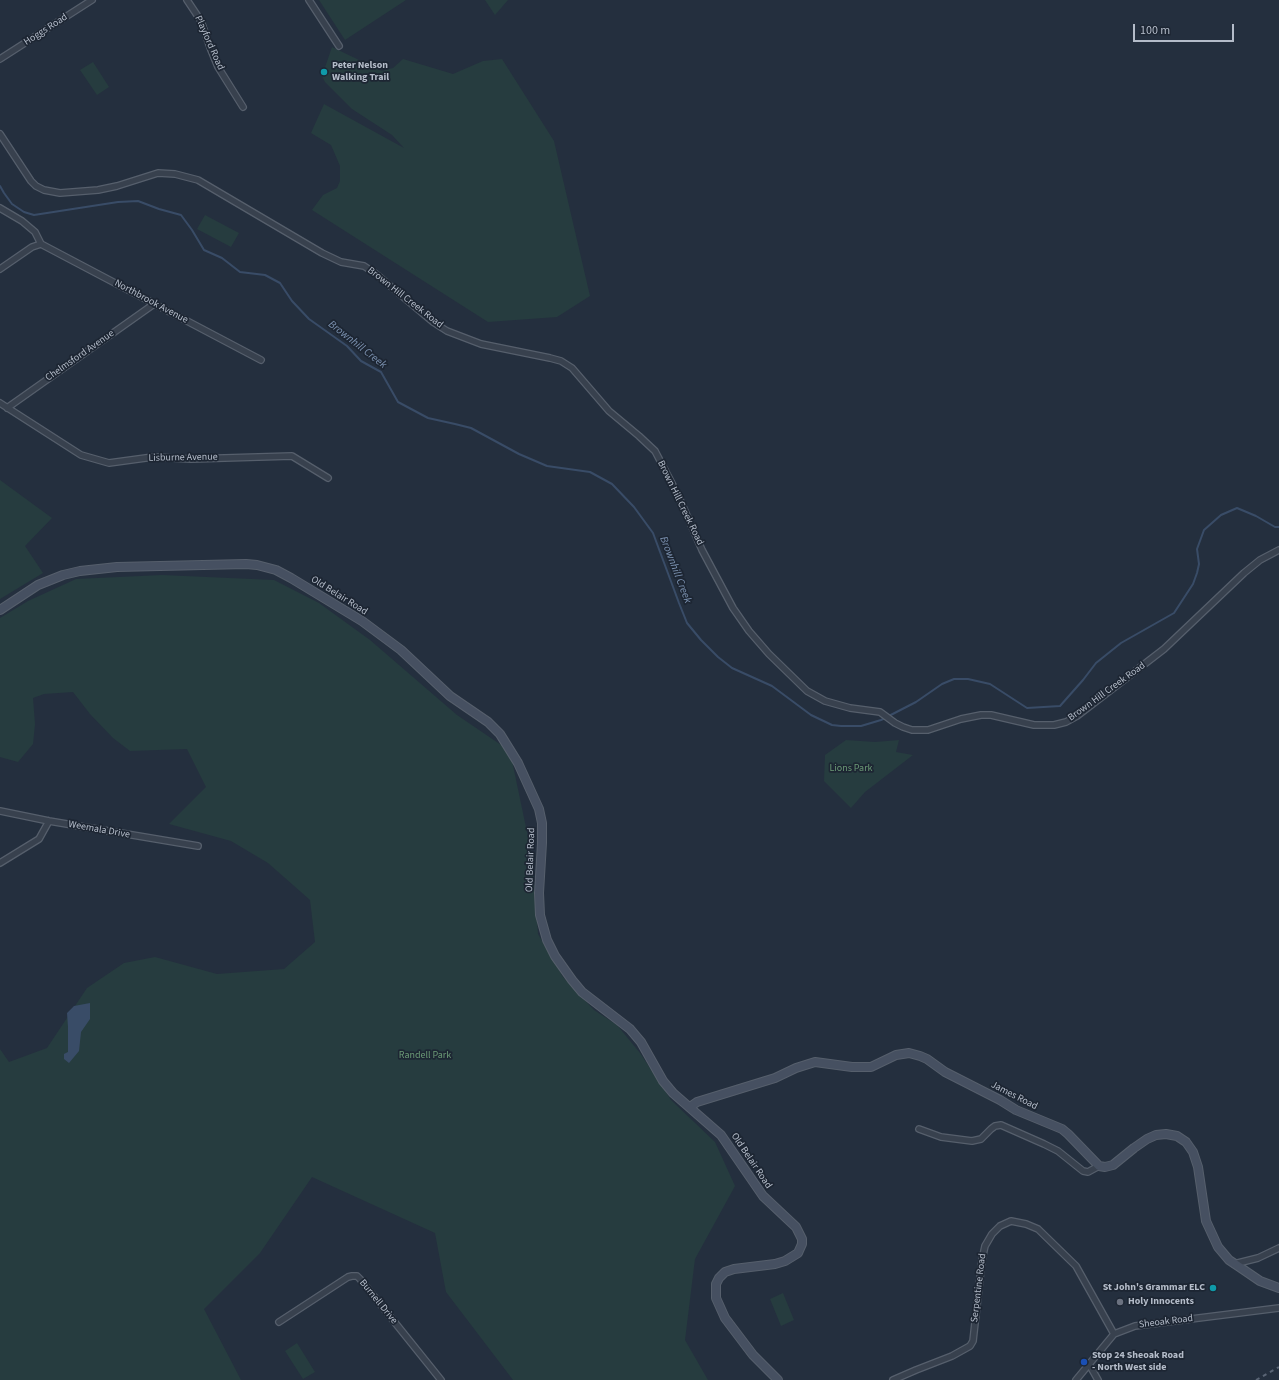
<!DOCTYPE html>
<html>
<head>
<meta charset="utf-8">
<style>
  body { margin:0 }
  #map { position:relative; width:1279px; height:1380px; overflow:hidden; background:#242f3e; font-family:"Source Sans 3",sans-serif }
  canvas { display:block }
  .scale { position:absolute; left:1133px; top:24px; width:101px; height:18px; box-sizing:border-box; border:2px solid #b4bcc9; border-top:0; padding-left:5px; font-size:12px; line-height:14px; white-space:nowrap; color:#b4bcc9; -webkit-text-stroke:3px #1d2633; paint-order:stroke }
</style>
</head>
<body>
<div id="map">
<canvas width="1279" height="1380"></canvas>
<div class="scale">100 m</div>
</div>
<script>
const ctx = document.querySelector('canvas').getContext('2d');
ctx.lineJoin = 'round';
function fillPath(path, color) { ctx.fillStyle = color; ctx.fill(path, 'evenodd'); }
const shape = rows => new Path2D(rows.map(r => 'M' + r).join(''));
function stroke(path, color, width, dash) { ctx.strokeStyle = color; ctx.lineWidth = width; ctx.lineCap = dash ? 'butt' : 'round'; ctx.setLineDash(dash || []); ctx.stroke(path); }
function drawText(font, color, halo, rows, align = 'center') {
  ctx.font = font + ' "Source Sans 3",sans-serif'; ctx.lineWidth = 3.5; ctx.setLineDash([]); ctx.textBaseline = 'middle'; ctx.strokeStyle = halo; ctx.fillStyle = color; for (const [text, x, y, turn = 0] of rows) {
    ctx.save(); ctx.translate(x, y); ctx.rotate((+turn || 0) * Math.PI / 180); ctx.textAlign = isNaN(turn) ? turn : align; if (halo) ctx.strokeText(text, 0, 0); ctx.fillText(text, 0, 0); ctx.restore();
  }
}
fillPath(shape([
  [319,0,406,0,345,40],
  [485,0,508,0,495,15],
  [332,47,382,71,393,68,403,59,453,74,483,61,502,59,554,141,590,296,557,317,488,322,312,210,323,195,337,188,340,181,340,166,331,145,311,133,324,104,404,148,392,135,352,109,325,82,322,76],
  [93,62,109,87,97,95,80,70],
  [205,215,239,233,231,247,197,229],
  [0,480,52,518,25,546,43,573,0,599],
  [162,575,274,580,319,603,370,640,457,715,510,751,532,856,538,934,563,977,594,1010,617,1025,640,1053,671,1100,715,1142,735,1186,695,1259,685,1340,708,1380,513,1380,446,1292,435,1233,312,1177,260,1253,204,1309,241,1380,0,1380,0,1049,9,1062,47,1048,87,988,124,963,155,957,217,974,284,969,315,942,310,900,268,863,231,841,169,824,206,787,187,749,130,751,113,738,90,714,73,692,44,694,33,698,35,724,33,744,18,762,0,757,0,618,28,601,76,579],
  [846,740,875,742,899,740,896,752,913,755,865,792,851,808,824,781,825,755],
  [783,1293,794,1320,781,1326,770,1299],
  [297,1343,315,1372,303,1379,285,1351]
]), '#263c3f');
fillPath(shape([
  [90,1003,90,1019,81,1032,79,1051,69,1063,64,1059,64,1054,68,1052,68,1027,67,1013,74,1006]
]), '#394c67');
stroke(shape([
  [0,186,4,193,12,204,24,212,34,215,118,202,138,201,159,209,181,215,192,230,204,250,222,258,240,272,265,275,280,283,292,301,309,319,347,346,361,361,381,372,398,402,428,418,455,424,471,428,519,454,547,466,590,472,612,484,634,507,653,533,679,603,687,623,701,640,718,657,732,668,772,686,811,715,832,725,841,726,861,726,881,720,916,702,942,684,954,679,968,679,990,684,1027,708,1060,706,1083,680,1096,663,1121,643,1174,613,1193,584,1197,573,1199,564,1197,549,1204,530,1221,515,1237,508,1256,516,1275,527,1279,527]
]), '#394c67', 2);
const street = shape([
  [187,0,201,21,211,50,218,67,243,107],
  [309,0,339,46],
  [0,59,92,0],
  [0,134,31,181,36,186,44,190,60,193,98,190,117,186,158,173,175,174,198,180,322,253,341,262,364,266,376,274,433,322,447,331,481,344,550,358,561,361,572,368,609,411,639,436,655,451,678,495,702,550,733,608,749,631,769,654,807,691,825,701,850,708,880,712,895,723,903,727,912,730,928,730,961,719,981,715,991,715,1034,725,1054,725,1066,722,1077,716,1164,649,1244,573,1260,560,1279,550],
  [0,208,22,221,35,232,41,244],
  [41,244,261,360],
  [0,269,32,247,41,244],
  [0,403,81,455,109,463,153,457,191,459,292,456,328,478],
  [7,408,154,304],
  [0,811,49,821,198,846],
  [0,863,39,839,49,821],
  [919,1129,941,1137,972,1141,981,1139,991,1129,995,1126,1001,1125,1044,1144,1058,1151,1083,1171,1088,1172,1099,1166],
  [1234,1264,1258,1258,1279,1248],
  [279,1322,348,1277,352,1276,357,1276,360,1279,441,1380],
  [1089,1364,1098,1380],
  [893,1380,916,1370,952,1356,970,1346,973,1341,982,1260,985,1246,992,1234,1000,1226,1011,1221,1026,1224,1038,1229,1076,1266,1114,1334],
  [1076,1380,1114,1334,1135,1326,1279,1308]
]);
const secondary = shape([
  [0,610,38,585,63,575,80,571,117,567,246,564,257,565,276,570,291,578,362,621,401,650,450,696,488,722,500,734,518,763,539,809,542,823,542,843,539,893,540,915,547,940,555,956,572,980,582,992,630,1029,641,1042,663,1081,673,1093,721,1135,763,1196,796,1227,802,1239,802,1244,798,1253,785,1261,775,1264,734,1269,725,1272,719,1278,716,1284,716,1298,725,1318,753,1355,778,1380],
  [690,1107,697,1102,775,1078,796,1068,815,1062,852,1067,871,1067,896,1055,909,1053,920,1056,927,1059,945,1072,1000,1100,1016,1110,1062,1129,1068,1134,1099,1166,1105,1167,1113,1165,1134,1148,1147,1139,1156,1135,1166,1134,1177,1136,1186,1142,1193,1152,1198,1167,1206,1221,1218,1247,1229,1260,1238,1266,1260,1281,1279,1288]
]);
stroke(street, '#565f6c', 8);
stroke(secondary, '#565f6c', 10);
stroke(street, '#38414e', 5.5);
stroke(secondary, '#465061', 8);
stroke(shape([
  [1256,1380,1279,1367]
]), '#5a6575', 2, [4, 4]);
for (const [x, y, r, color] of [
  [324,72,4,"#0f9aa8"],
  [1213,1288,4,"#0f9aa8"],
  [1120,1302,4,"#6b7280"],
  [1084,1362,4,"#1a4fb4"]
]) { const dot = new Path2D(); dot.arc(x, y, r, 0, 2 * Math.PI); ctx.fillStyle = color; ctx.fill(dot); stroke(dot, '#1d2633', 1.5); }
drawText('10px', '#b4bcc9', '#1d2633', [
  ["Hoggs Road",46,30,-33],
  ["Playford Road",209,43,66],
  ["Brown Hill Creek Road",405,298,38],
  ["Northbrook Avenue",151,302,28],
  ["Chelmsford Avenue",80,356,-35],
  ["Lisburne Avenue",183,458,-1],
  ["Brown Hill Creek Road",680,503,64],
  ["Old Belair Road",339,596,32],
  ["Brown Hill Creek Road",1107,692,-36],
  ["Weemala Drive",99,830,10],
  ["Old Belair Road",531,860,-88],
  ["James Road",1014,1096,27],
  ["Old Belair Road",751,1161,56],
  ["Serpentine Road",979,1288,-83],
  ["Burnell Drive",378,1302,51],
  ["Sheoak Road",1166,1322,-7]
]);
drawText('bold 10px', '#b4bcc9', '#1d2633', [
  ["Peter Nelson",332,66],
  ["Walking Trail",332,78],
  ["St John's Grammar ELC",1205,1288,"right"],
  ["Holy Innocents",1128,1302],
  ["Stop 24 Sheoak Road",1092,1356],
  ["- North West side",1092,1368]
], 'left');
drawText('10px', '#6b9a76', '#1d2633', [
  ["Lions Park",851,769],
  ["Randell Park",425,1056]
]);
drawText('italic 11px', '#7c92b1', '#1d2633', [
  ["Brownhill Creek",357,345,38],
  ["Brownhill Creek",675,570,69]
]);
</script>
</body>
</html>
